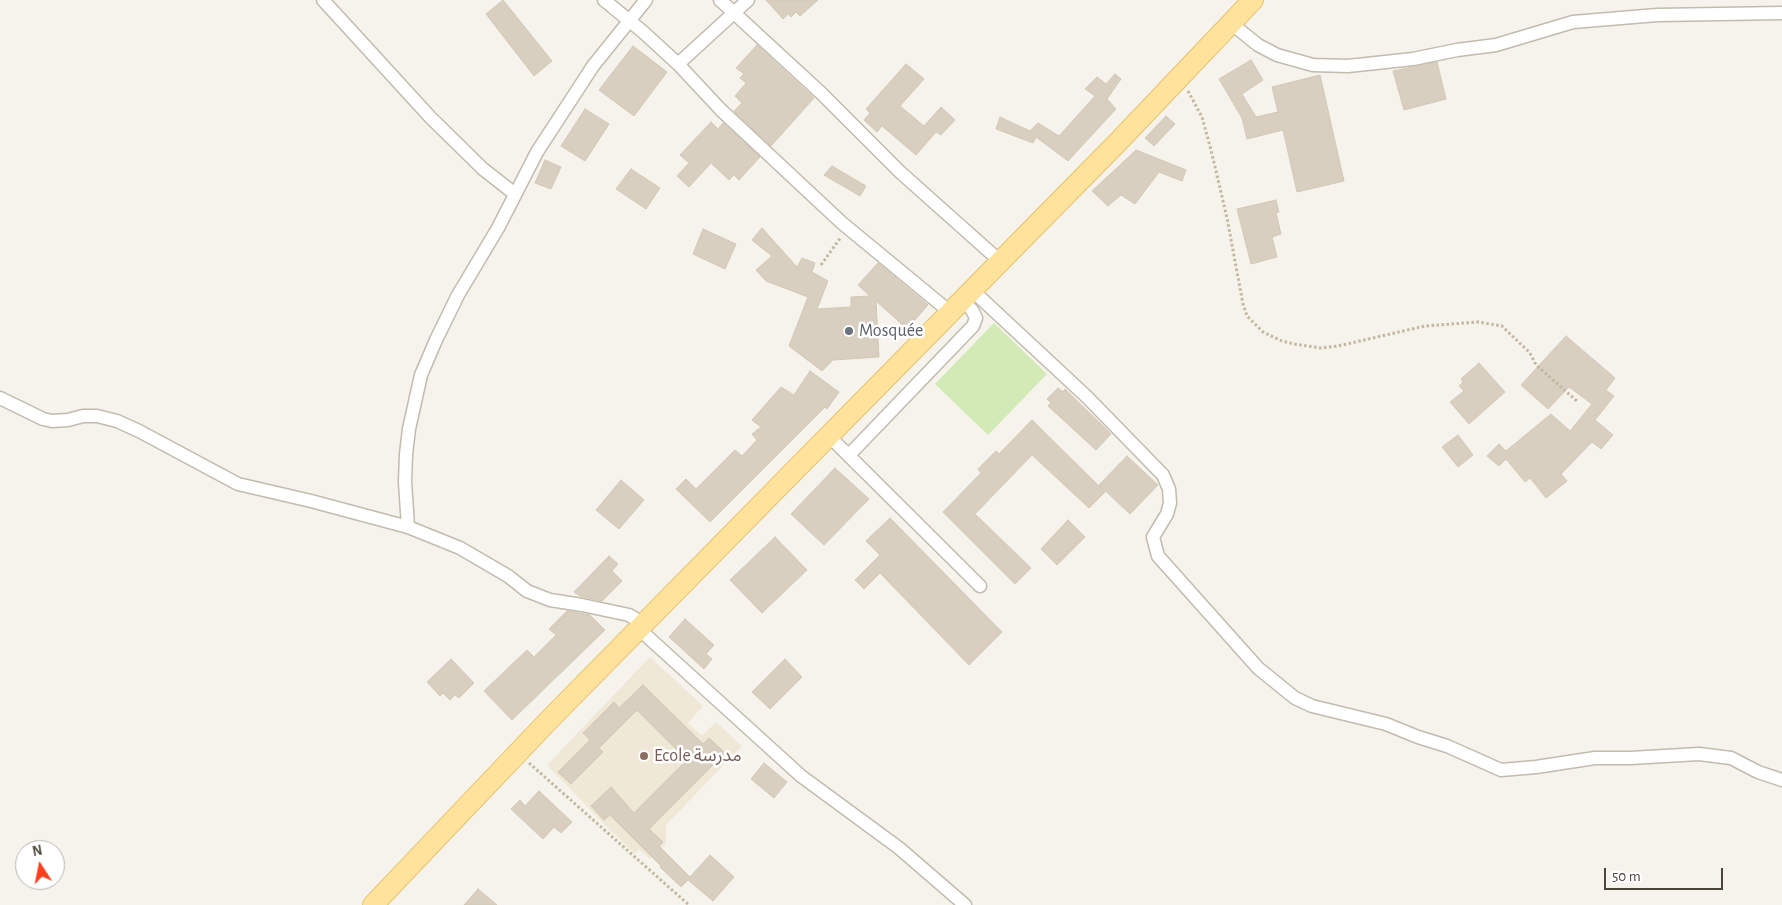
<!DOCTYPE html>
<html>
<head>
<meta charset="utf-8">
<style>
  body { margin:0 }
  #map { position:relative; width:1782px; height:905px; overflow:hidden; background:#f6f3ec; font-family:"Alegreya Sans",sans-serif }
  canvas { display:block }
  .north { position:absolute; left:15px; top:840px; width:50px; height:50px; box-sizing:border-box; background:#fff; border:1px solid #b7b4b0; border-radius:50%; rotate:349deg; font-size:14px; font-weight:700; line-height:20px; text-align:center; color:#4b4439 }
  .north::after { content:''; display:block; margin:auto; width:18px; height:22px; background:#fc3f1d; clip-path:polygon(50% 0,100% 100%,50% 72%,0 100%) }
  .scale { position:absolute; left:1604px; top:868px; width:119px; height:22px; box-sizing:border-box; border:2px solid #4b4439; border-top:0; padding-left:6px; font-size:15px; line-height:18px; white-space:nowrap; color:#4b4439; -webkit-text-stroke:4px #fff; paint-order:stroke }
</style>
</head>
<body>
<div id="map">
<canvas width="1782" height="905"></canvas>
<div class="north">N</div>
<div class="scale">50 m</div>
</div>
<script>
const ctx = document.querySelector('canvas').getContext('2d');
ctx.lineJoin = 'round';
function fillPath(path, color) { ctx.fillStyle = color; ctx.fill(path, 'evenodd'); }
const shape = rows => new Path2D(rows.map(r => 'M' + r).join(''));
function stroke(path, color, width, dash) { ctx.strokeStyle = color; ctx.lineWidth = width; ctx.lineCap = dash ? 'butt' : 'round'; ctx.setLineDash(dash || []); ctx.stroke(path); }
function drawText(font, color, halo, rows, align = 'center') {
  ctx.font = font + ' "Alegreya Sans","Noto Sans Arabic",sans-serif'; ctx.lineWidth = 5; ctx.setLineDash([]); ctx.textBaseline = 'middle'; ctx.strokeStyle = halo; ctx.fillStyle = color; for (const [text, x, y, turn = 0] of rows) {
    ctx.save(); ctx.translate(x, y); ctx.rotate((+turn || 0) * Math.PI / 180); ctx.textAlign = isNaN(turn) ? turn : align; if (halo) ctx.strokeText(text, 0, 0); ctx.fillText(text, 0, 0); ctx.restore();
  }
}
fillPath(shape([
  [650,657,703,706,688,723,702,736,716,722,742,746,666,825,666,844,650,859,639,849,635,854,606,826,547,765]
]), '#efe8d6');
fillPath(shape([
  [994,323,1047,374,988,435,935,384]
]), '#d2eab5');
const building = shape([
  [503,0,552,61,534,76,486,14,503,0],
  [766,0,818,0,800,16,796,12,791,17,788,14,783,19,766,0],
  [757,45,814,98,771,146,734,111,742,103,735,96,746,83,740,78,744,74,736,68,757,45],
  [633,46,667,72,634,116,599,90,633,46],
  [1251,60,1263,80,1242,94,1256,117,1278,112,1272,87,1320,75,1344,181,1297,192,1283,130,1247,139,1242,118,1219,79,1251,60],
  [1437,62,1446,99,1404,110,1393,71,1437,62],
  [906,64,924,79,900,106,924,126,941,107,955,120,941,135,936,132,916,155,882,126,877,132,864,120,870,113,866,109,906,64],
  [1115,74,1121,79,1107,99,1116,109,1068,161,1036,137,1033,143,996,129,1000,117,1030,131,1038,123,1059,136,1095,96,1085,89,1097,77,1106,84,1115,74],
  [585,109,609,124,585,161,561,146,585,109],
  [1166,116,1175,124,1154,146,1145,138,1166,116],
  [711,122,718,129,723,123,760,157,739,180,734,175,729,180,711,163,689,187,677,176,689,163,680,155,711,122],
  [1136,150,1186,170,1182,181,1159,172,1135,204,1121,195,1108,206,1092,191,1136,150],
  [545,160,561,167,551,189,535,183,545,160],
  [832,166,866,186,860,196,824,175,832,166],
  [631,169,660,188,646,209,616,189,631,169],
  [1276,200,1279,212,1276,213,1281,234,1272,237,1277,257,1251,264,1237,209,1276,200],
  [762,228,797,267,802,258,815,263,812,272,828,281,817,309,851,307,851,297,870,296,858,285,878,263,928,305,907,329,876,301,879,357,833,360,822,371,789,346,808,297,766,281,756,270,772,256,752,240,762,228],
  [703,229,736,244,725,269,693,254,703,229],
  [1566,336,1615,378,1606,390,1614,396,1595,420,1613,435,1601,449,1592,442,1561,474,1567,481,1546,498,1530,478,1525,482,1506,459,1499,466,1487,456,1499,444,1506,451,1551,414,1570,431,1592,404,1569,387,1548,409,1521,385,1566,336],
  [1479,363,1505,392,1469,424,1450,402,1464,391,1459,386,1463,382,1461,379,1479,363],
  [810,371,839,392,827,409,825,407,710,522,676,489,686,479,696,489,735,450,742,456,757,440,752,434,761,427,752,420,781,387,794,395,810,371],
  [1058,388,1063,392,1065,389,1111,434,1096,450,1048,406,1051,403,1047,399,1058,388],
  [1032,420,1105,492,1089,508,1032,455,975,514,1031,568,1015,584,943,512,981,473,978,469,996,451,999,454,1032,420],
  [1458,435,1473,455,1458,467,1442,447,1458,435],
  [1127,456,1158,485,1130,514,1099,485,1127,456],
  [835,468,869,499,824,545,791,514,835,468],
  [621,480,644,500,619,529,596,510,621,480],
  [890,518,1002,632,969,665,880,573,864,589,855,580,880,555,866,541,890,518],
  [1068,520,1085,537,1057,565,1041,549,1068,520],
  [775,537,807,570,762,613,730,580,775,537],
  [609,556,618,564,612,571,622,581,602,601,580,596,574,592,609,556],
  [567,611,590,615,605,630,512,720,484,691,527,650,534,657,556,635,549,629,567,611],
  [685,619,714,645,706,654,712,659,704,669,669,637,685,619],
  [451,659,474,683,459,698,455,695,450,700,443,693,440,696,427,682,451,659],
  [785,659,802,677,770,709,752,692,785,659],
  [643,685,703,744,709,738,725,753,649,829,663,842,659,846,690,877,710,855,734,877,713,901,688,880,681,887,660,867,661,866,610,815,604,820,591,806,611,787,634,813,687,760,637,710,599,748,603,752,571,784,558,772,590,740,583,733,614,702,619,708,643,685],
  [764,763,787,782,774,798,751,779,764,763],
  [539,791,572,822,561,833,554,827,543,839,511,809,520,800,525,806,539,791],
  [478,889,497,905,464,905,478,889]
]);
fillPath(building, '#d8cfc1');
stroke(building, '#d3c7b4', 1);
const minor = shape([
  [323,0,430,117,483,169,515,194],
  [604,0,642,31,678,64,748,0],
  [720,0,821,93,900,172,1001,262],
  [1232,24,1258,45,1277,55,1313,65,1348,66,1413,59,1457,50,1496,45,1573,22,1657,15,1782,13],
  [678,64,721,110,842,223,950,312],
  [972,290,1087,397,1163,475,1169,489,1170,503,1167,514,1153,537,1158,556,1258,668,1295,698,1312,706,1386,724,1418,737,1447,746,1501,770,1536,767,1595,758,1630,758,1699,754,1731,758,1758,772,1782,780],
  [0,398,43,419,52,421,68,420,83,416,97,416,117,421,139,431,238,484,311,501,408,527,460,548,508,576,527,591,550,600,582,605,629,615,644,624],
  [829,436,980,586],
  [849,455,973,326,976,318,972,310,962,300],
  [408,527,405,482,406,454,409,429,421,375,436,340,458,295,498,228,537,152,593,66,646,0],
  [639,629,801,776,899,848,965,905]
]);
const primary = shape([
  [373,905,550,719,1119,141,1253,0]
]);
stroke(minor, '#c2bbae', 15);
stroke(primary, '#e6c16a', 22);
stroke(shape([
  [1188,91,1202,117,1211,150,1227,218,1243,304,1247,316,1263,332,1282,341,1294,344,1321,348,1338,346,1425,326,1478,322,1502,326,1530,353,1536,365,1578,402],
  [821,265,841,237],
  [529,763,689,905]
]), '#c4b79f', 3, [2.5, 2.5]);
stroke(minor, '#fff', 12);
stroke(primary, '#ffe39c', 20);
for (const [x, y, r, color] of [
  [849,331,5,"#6b7280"],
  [644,756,5,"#8d6e63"]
]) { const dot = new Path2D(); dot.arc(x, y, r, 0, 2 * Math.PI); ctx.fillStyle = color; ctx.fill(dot); stroke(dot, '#fff', 2); }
drawText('18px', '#5b616d', '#fff', [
  ["Mosquée",859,331]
], 'left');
drawText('18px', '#785e54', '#fff', [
  ["Ecole مدرسة",654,756]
], 'left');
</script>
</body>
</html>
